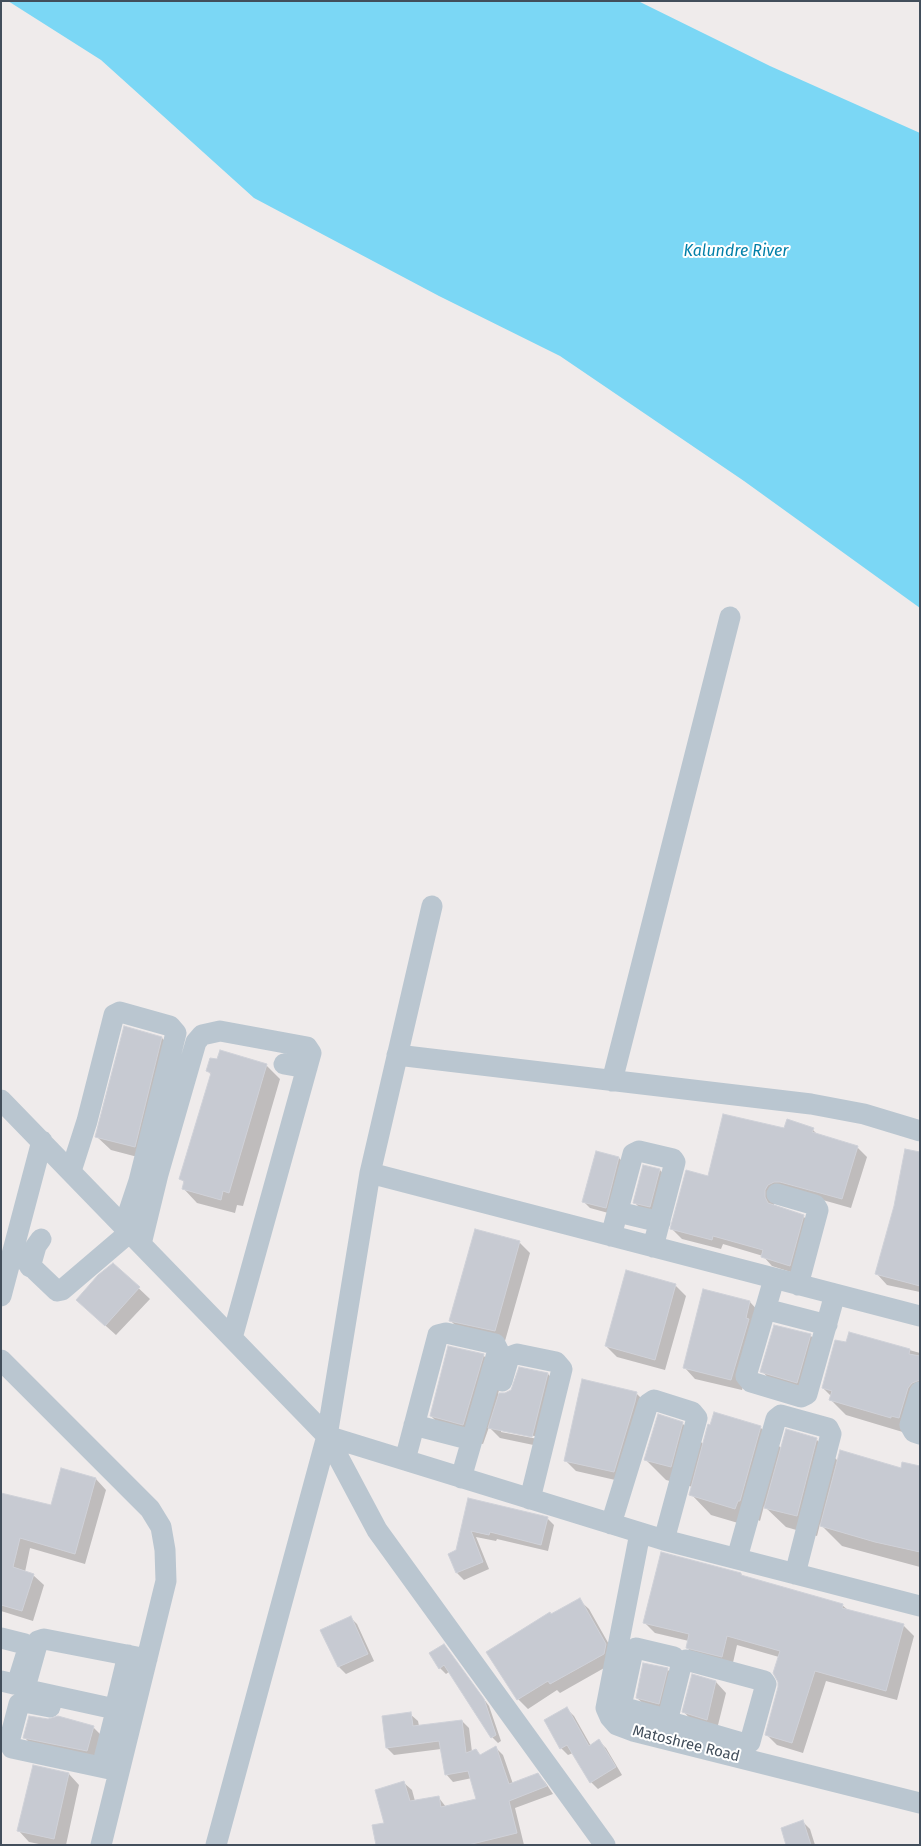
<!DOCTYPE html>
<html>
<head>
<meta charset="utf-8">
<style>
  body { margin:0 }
  #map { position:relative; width:921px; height:1846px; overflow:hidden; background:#efebeb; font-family:"Fira Sans",sans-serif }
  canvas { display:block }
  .frame { position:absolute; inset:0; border:2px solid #424e5b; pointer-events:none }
</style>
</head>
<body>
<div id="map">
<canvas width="921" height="1846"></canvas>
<div class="frame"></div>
</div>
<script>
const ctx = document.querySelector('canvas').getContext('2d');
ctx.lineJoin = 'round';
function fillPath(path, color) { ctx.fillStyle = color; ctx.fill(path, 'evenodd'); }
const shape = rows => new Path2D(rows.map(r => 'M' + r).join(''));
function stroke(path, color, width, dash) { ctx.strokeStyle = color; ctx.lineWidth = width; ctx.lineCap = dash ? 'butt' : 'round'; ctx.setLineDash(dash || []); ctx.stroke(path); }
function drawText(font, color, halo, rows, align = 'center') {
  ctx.font = font + ' "Fira Sans",sans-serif'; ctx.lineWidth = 4; ctx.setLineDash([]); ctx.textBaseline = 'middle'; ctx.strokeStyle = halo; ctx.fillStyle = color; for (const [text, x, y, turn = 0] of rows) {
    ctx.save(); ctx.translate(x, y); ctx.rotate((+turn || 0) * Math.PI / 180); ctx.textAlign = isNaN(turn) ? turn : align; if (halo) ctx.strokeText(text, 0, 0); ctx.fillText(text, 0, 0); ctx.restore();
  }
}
fillPath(shape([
  [8,1,638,1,770,66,920,133,920,608,744,481,560,356,439,296,254,198,101,60]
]), '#7bd7f5');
fillPath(shape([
  [162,1038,176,1052,149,1160,111,1150,96,1136],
  [266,1065,280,1079,243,1206,237,1205,235,1213,197,1203,183,1188,185,1183,181,1179,211,1075,208,1071],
  [785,1129,813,1130,818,1135,857,1147,867,1157,851,1208,791,1191,774,1200,774,1206,803,1216,813,1226,800,1275,772,1266,763,1256,723,1244,721,1249,682,1239,672,1229,709,1177],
  [920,1153,920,1292,887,1285,877,1274],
  [619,1158,626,1165,612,1214,590,1208,583,1201],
  [660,1170,670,1181,661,1217,645,1213,634,1202],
  [476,1230,520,1243,530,1253,505,1341,461,1331,450,1320],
  [113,1264,150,1299,116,1335,88,1310],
  [675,1285,686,1296,665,1370,617,1357,606,1346],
  [750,1302,760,1313,759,1331,742,1390,695,1379,685,1368],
  [849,1333,920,1353,920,1417,906,1433,846,1415,831,1400,832,1397,823,1388,846,1344],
  [810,1335,821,1346,808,1392,772,1382,762,1371],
  [483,1355,503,1376,498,1394,506,1394,548,1374,558,1385,543,1447,500,1438,489,1427,483,1444,451,1436,431,1416],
  [501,1429,539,1437,538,1439,501,1432],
  [636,1393,647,1404,624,1482,576,1471,565,1460],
  [682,1423,704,1445,760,1427,782,1449,816,1439,838,1461,902,1469,920,1467,920,1567,842,1546,820,1524,817,1536,786,1527,764,1506,760,1521,758,1520,755,1528,711,1515,691,1494,693,1487,666,1480,645,1459],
  [62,1470,96,1479,106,1490,85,1564,30,1548,25,1572,33,1575,44,1585,33,1621,1,1611,1,1495,51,1506],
  [469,1499,547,1518,554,1525,548,1551,497,1539,496,1541,476,1537,489,1569,464,1580,457,1573,449,1554,458,1551],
  [741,1574,744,1577,842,1605,848,1610,904,1626,914,1636,897,1700,826,1681,803,1753,777,1745,766,1734,779,1688,779,1657,737,1645,732,1667,698,1658,687,1648,689,1641,655,1633,645,1623],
  [579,1600,589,1609,615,1655,613,1663,560,1693,557,1690,528,1709,518,1699,551,1616],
  [350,1617,357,1624,374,1661,346,1674,339,1667,322,1630],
  [444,1645,489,1706,501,1741,498,1743,492,1737,450,1671,446,1674,440,1668],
  [667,1669,678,1680,669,1714,648,1708,637,1698],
  [716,1682,726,1693,717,1729,694,1723,684,1712],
  [567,1709,574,1716,591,1746,599,1741,606,1748,622,1775,598,1789,591,1782,573,1753,568,1755,561,1748,546,1720],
  [410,1714,418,1721,419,1726,462,1721,469,1728,472,1752,476,1751,481,1756,496,1748,503,1755,513,1784,537,1775,545,1782,553,1794,515,1808,524,1845,377,1845,404,1783,412,1790,415,1801,439,1798,446,1807,478,1800,472,1778,453,1782,446,1774,441,1749,394,1755,387,1748],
  [93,1727,104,1738,97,1761,35,1748,24,1737],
  [69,1774,79,1785,66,1845,44,1845,29,1842,19,1831],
  [803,1822,810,1829,815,1845,788,1845]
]), '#0003');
const building = shape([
  [124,1026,162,1037,135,1147,95,1137,124,1026],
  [220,1050,267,1064,229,1193,223,1191,221,1200,182,1189,184,1181,179,1179,211,1073,206,1071,210,1058,217,1059,220,1050],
  [723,1114,784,1128,787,1119,814,1128,812,1132,858,1146,842,1199,780,1182,774,1182,768,1185,765,1190,765,1197,768,1203,804,1215,790,1266,761,1257,763,1250,713,1236,712,1240,670,1229,686,1170,708,1176,723,1114],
  [905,1149,920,1152,920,1286,875,1274,894,1206,905,1149],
  [596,1151,619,1157,606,1208,582,1202,596,1151],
  [643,1165,660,1169,650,1207,633,1203,643,1165],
  [475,1229,520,1241,495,1331,449,1321,475,1229],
  [113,1263,140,1287,105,1326,76,1300,98,1275,113,1263],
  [626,1270,676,1284,655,1360,605,1346,626,1270],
  [703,1289,750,1301,746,1318,749,1319,731,1380,683,1368,703,1289],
  [774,1325,811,1334,797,1383,760,1372,774,1325],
  [849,1332,910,1349,909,1354,920,1356,920,1380,912,1383,908,1388,899,1418,891,1416,891,1418,829,1400,832,1391,822,1388,835,1340,846,1342,849,1332],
  [448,1346,484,1354,463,1425,430,1416,448,1346],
  [519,1367,548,1373,532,1437,488,1428,499,1393,505,1393,511,1390,519,1367],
  [582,1379,637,1392,635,1402,614,1472,564,1461,582,1379],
  [714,1412,761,1426,740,1501,738,1501,735,1509,689,1495,708,1424,710,1425,714,1412],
  [658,1414,683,1422,671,1467,644,1460,658,1414],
  [786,1429,817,1438,797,1516,764,1508,786,1429],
  [840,1450,901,1468,902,1462,920,1466,920,1552,875,1542,820,1526,840,1450],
  [61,1468,96,1478,75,1554,20,1538,13,1567,34,1574,22,1611,1,1605,1,1493,51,1505,61,1468],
  [468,1498,548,1517,541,1545,490,1532,489,1535,471,1531,483,1562,456,1573,448,1554,456,1550,468,1498],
  [661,1552,741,1573,741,1575,843,1604,842,1608,904,1624,886,1691,815,1671,792,1743,765,1735,778,1687,778,1682,773,1673,780,1651,727,1636,722,1657,686,1648,689,1634,643,1623,661,1552],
  [580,1598,606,1644,604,1654,550,1684,548,1681,517,1700,486,1652,550,1612,551,1614,580,1598],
  [351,1616,368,1654,338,1667,320,1630,351,1616],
  [444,1644,484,1699,496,1735,491,1738,444,1665,439,1669,429,1653,444,1644],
  [643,1663,668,1668,659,1704,636,1698,643,1663],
  [692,1674,716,1681,707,1720,682,1712,692,1674],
  [567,1707,589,1746,599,1739,616,1767,590,1783,567,1745,560,1749,544,1720,567,1707],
  [411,1712,413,1726,462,1720,466,1753,476,1749,480,1755,496,1746,509,1784,538,1773,547,1786,509,1801,517,1833,468,1845,376,1845,372,1825,384,1823,375,1790,404,1781,410,1801,439,1796,441,1807,476,1799,468,1771,445,1775,439,1741,386,1748,382,1716,411,1712],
  [29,1716,48,1719,58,1716,94,1726,87,1751,23,1738,29,1716],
  [33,1765,69,1773,54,1839,17,1831,33,1765],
  [803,1820,811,1845,786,1845,781,1828,803,1820]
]);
fillPath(building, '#c7cad2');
stroke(building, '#cfd1d8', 1);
stroke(shape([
  [397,1055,811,1104,864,1114,920,1131],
  [284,1064,307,1068],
  [612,1081,730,617],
  [1,1100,327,1436,377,1530,605,1845],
  [71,1171,87,1121,114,1015,120,1012,170,1026,176,1033,139,1181,124,1226],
  [370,1173,920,1316],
  [777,1194,815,1205,818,1210,798,1285],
  [618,1212,660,1222],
  [611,1236,633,1154,639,1151,673,1159,675,1162,653,1247],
  [141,1244,158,1174,196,1042,202,1035,220,1031,307,1047,311,1053,232,1338],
  [14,1250,57,1291,62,1290,130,1232],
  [30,1267,36,1246,41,1239],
  [774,1279,746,1376,751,1382,801,1397,807,1394,835,1294],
  [1,1296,42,1141],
  [765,1309,827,1325],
  [1,1360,150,1509,161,1527,165,1550,166,1581,101,1845],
  [502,1381,509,1357,517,1354,556,1362,562,1369,530,1499],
  [920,1392,910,1425,914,1432,920,1434],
  [414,1425,472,1440],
  [327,1436,664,1540,920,1606],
  [405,1460,438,1335,446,1333,495,1344,498,1350,461,1478],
  [611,1524,648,1404,654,1400,692,1412,697,1418,664,1540],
  [640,1533,606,1708,610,1717,617,1725,633,1731,920,1803],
  [737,1558,776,1419,781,1415,828,1428,831,1434,795,1574],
  [1,1638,25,1644,28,1649,18,1681,14,1684,1,1681],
  [50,1707,24,1702,19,1704,9,1742,12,1748,119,1771],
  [621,1707,658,1717],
  [115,1709,128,1655],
  [133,1713,28,1690,26,1684,38,1641,44,1639,147,1659],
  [618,1720,633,1651,636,1648,674,1657],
  [663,1738,682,1662,686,1660,764,1681,766,1684,750,1742,746,1744,667,1721],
  [102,1767,114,1719],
  [216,1845,327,1436,370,1173,432,906]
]), '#bac6d0', 21);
drawText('15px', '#424e5b', '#fff', [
  ["Matoshree Road",686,1744,14]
]);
drawText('italic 16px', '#017fa8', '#fff', [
  ["Kalundre River",736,252]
]);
</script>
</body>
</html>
